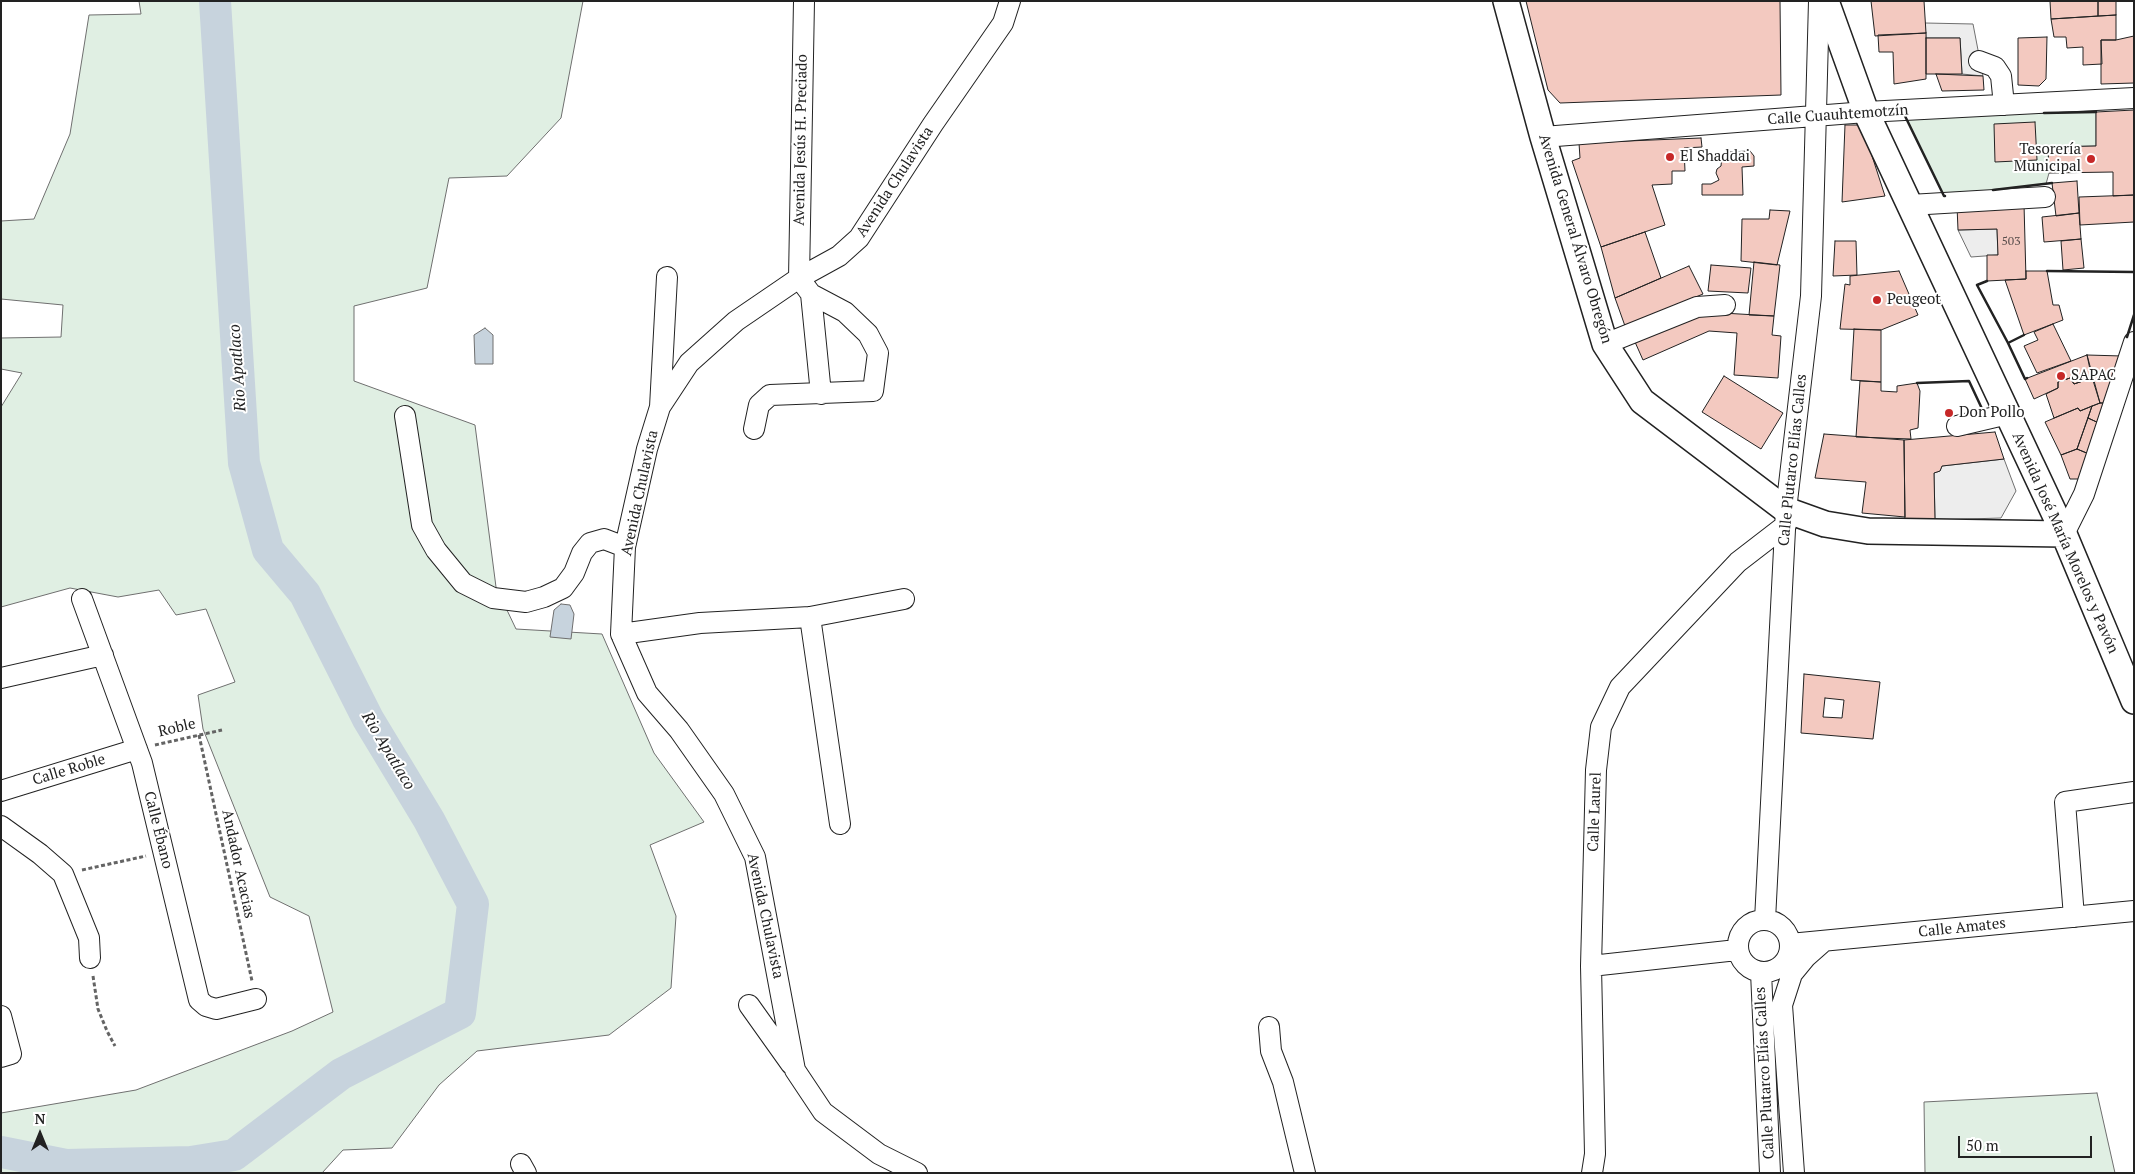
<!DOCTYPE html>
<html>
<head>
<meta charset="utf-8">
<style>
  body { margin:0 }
  #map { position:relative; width:2135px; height:1174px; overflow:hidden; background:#fff; font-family:"PT Serif",serif }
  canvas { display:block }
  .frame { position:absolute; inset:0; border:2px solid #222; pointer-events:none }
  .north { position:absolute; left:15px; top:1109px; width:50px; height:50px; -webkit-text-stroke:4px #fff; paint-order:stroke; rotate:0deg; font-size:14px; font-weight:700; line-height:20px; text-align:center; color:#222 }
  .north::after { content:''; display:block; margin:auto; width:18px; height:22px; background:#222; clip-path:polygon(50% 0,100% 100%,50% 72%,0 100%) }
  .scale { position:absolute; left:1958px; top:1136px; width:134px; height:22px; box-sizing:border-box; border:2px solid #222; border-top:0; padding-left:6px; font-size:15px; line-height:18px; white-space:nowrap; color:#222; -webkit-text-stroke:4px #fff; paint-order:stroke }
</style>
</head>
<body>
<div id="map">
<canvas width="2135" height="1174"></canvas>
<div class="frame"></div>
<div class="north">N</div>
<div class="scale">50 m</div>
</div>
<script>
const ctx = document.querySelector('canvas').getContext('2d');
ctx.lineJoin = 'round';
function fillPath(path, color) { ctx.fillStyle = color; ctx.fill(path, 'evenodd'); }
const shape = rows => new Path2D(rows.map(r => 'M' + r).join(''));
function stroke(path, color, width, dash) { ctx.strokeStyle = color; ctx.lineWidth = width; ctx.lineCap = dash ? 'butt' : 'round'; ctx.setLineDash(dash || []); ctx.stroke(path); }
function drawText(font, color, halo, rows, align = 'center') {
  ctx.font = font + ' "PT Serif",serif'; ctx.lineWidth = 4; ctx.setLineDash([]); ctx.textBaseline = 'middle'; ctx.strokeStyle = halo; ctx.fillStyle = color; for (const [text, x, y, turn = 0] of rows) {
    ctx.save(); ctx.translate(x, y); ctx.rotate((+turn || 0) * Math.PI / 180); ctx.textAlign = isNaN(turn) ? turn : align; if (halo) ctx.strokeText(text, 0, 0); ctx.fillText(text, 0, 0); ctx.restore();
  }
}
const green = shape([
  [139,1,583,1,561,118,507,176,449,178,427,288,354,306,354,381,475,425,496,587,516,629,602,634,654,753,704,822,650,845,676,916,671,988,609,1035,477,1051,439,1085,392,1148,343,1150,322,1173,1,1173,1,1113,136,1090,292,1031,333,1012,309,916,270,897,203,729,198,695,235,682,206,609,176,615,159,590,118,597,70,588,1,607,1,407,22,373,1,369,1,338,61,337,63,305,1,299,1,221,34,219,70,134,89,15,141,14,139,1],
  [2096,112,2096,146,2048,147,2049,173,2046,184,1944,196,1905,116,2096,112],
  [2097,1093,2115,1173,1925,1173,1924,1102,2097,1093]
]);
fillPath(green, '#e0efe3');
stroke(green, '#6f6f6f', 1);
const parking = shape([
  [1925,23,1973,24,1983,76,1962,74,1960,38,1926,38,1925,23],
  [1997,229,1998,255,1971,257,1958,230,1997,229],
  [2004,459,2016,491,2001,518,1935,520,1934,473,1940,471,1942,466,2004,459]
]);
fillPath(parking, '#ededed');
stroke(parking, '#6f6f6f', 1);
const water = shape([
  [485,328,493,335,493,364,475,364,474,335,485,328],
  [561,604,570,605,574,614,571,639,550,637,554,610,561,604]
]);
fillPath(water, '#c7d3dd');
stroke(water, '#6f6f6f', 1);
stroke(shape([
  [1,1152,66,1165,191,1162,234,1155,341,1074,460,1013,473,904,429,820,368,719,305,594,268,550,244,463,215,1]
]), '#c7d3dd', 32);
const building = shape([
  [1526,1,1780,1,1781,95,1560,103,1548,90,1526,1],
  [1871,1,1924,1,1926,33,1875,36,1871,1],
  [2050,1,2098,1,2098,16,2051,19,2050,1],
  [2098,1,2116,1,2116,15,2098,16,2098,1],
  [2116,15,2116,40,2101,40,2102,64,2083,65,2083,47,2067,48,2066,37,2054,37,2051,19,2116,15],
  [1926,33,1926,79,1894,84,1893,52,1879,52,1878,35,1926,33],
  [2134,36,2134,83,2101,84,2101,40,2116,40,2134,36],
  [2047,37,2046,79,2039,86,2018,85,2018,38,2047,37],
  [1926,38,1960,38,1962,74,1926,74,1926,38],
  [1936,74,1983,76,1984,90,1942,91,1936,74],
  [2134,110,2134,195,2113,196,2113,172,2049,173,2048,147,2096,146,2096,112,2134,110],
  [2035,122,2037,160,1995,162,1994,124,2035,122],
  [1845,125,1862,125,1885,196,1842,202,1845,125],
  [1701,138,1702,147,1684,148,1685,171,1672,171,1672,184,1652,185,1665,225,1601,247,1572,161,1580,158,1579,143,1701,138],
  [1750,151,1754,156,1754,166,1742,167,1743,195,1702,195,1702,184,1711,184,1719,180,1716,173,1717,169,1721,166,1722,155,1728,152,1750,151],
  [2077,181,2079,213,2056,216,2052,183,2077,181],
  [2134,195,2134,222,2080,225,2079,197,2134,195],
  [2024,204,2026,279,1987,281,1987,255,1998,255,1997,229,1958,230,1957,206,2024,204],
  [1770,210,1790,211,1777,265,1741,261,1742,219,1769,219,1770,210],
  [2079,213,2081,239,2044,242,2042,217,2079,213],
  [1645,232,1661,278,1615,298,1601,247,1645,232],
  [2081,239,2084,268,2063,270,2061,241,2081,239],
  [1835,241,1856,241,1857,275,1833,276,1835,241],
  [1754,262,1780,265,1774,316,1749,315,1754,262],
  [1711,265,1751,268,1748,293,1708,291,1711,265],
  [1689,266,1703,294,1625,326,1615,298,1689,266],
  [1899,271,1918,315,1881,330,1840,329,1845,284,1850,285,1850,276,1899,271],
  [2026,271,2047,271,2053,305,2059,305,2063,320,2024,335,2005,280,2026,279,2026,271],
  [1705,312,1774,316,1772,335,1781,336,1778,378,1734,375,1737,333,1709,331,1643,360,1635,342,1705,312],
  [2053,324,2071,361,2037,373,2024,346,2038,340,2034,332,2053,324],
  [1854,329,1881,330,1881,382,1851,380,1854,329],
  [2087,355,2091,374,2083,381,2074,384,2070,378,2058,382,2058,388,2034,399,2025,379,2087,355],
  [2087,355,2122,356,2107,403,2100,403,2087,355],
  [2091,374,2100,403,2080,411,2078,408,2054,418,2046,394,2058,388,2058,382,2070,378,2074,384,2083,381,2091,374],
  [1724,376,1783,413,1761,449,1702,412,1724,376],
  [1860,381,1881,382,1881,391,1897,392,1897,386,1917,383,1920,391,1918,428,1910,430,1911,439,1856,437,1860,381],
  [2100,403,2107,403,2101,424,2088,418,2092,406,2100,403],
  [2092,406,2077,449,2061,455,2045,422,2078,408,2080,411,2092,406],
  [2088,418,2101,424,2089,454,2077,449,2088,418],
  [1995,432,2004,459,1942,466,1940,471,1934,473,1935,520,1905,522,1904,440,1995,432],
  [1824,434,1904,440,1905,517,1862,513,1866,482,1815,478,1824,434],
  [2077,449,2089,454,2082,479,2070,479,2061,455,2077,449],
  [1804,674,1880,682,1873,739,1801,733,1804,674],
  [1825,698,1844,700,1842,718,1823,717,1825,698]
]);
fillPath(building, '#f3c9c0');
stroke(building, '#222', 1);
const minor = shape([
  [804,1,799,278,811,294,821,394],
  [1979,61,1995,67,2001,76,2004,105],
  [1543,137,1866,112,2134,98],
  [1910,205,2045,197],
  [1605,344,1697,307,1725,305],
  [660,407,667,277],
  [405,416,422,525,436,550,463,583,493,598,526,602,544,597,563,588,574,573,582,553,590,543,604,539,625,547],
  [1957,426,2008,414],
  [754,429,759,405,770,395,873,391,878,353,868,334,845,312,811,294],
  [2064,534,2084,494,2134,342],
  [82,599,142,763,199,1000,206,1006,216,1009,256,999],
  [810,617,840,824],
  [621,634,700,623,810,617,904,599],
  [1,678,103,655],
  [1,791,137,749],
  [1,826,40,854,63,874,89,938,90,958],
  [2074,917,2065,802,2134,792],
  [1765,920,1786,510,1811,296,1819,1],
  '1738 946a26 26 0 1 1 52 0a26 26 0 1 1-52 0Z',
  [1790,944,2134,911],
  [1591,966,1737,950],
  [1761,972,1770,1173],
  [749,1005,791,1064],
  [1,1016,11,1054,1,1057],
  [1269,1027,1271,1051,1283,1082,1305,1173],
  [521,1164,526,1173],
  [917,1173,879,1154,823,1112,795,1070,755,857,724,794,679,730,647,693,621,634,625,547,647,449,660,407,689,363,736,321,799,278,839,256,859,238,933,124,1003,23,1010,1],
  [1592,1173,1595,1154,1591,966,1596,770,1601,727,1620,687,1738,562,1786,525],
  [1794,1173,1782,1005,1792,974,1806,957,1823,942]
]);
const major = shape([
  [1506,1,1543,137,1605,344,1642,401,1786,510,1825,524,1868,531,2064,534],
  [1826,1,1866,112,2064,534,2134,701]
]);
stroke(minor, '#222', 22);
stroke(major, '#222', 28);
stroke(shape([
  [199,735,252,981],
  [155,745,222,730],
  [82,870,146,856],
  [93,976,98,1009,107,1031,115,1046]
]), '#646464', 3, [4, 2.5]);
stroke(minor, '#fff', 20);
stroke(major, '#fff', 25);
stroke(shape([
  [2044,113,2096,112],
  [1905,116,1944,196,1945,196],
  [1993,190,2052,183],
  [2047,271,2134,272],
  [1987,281,1977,285,2008,343,2024,335],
  [2127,337,2134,315],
  [2008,343,2025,379,2027,378],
  [1917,383,1969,381,1984,413]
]), '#222', 2.5);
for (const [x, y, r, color] of [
  [1670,157,5,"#c62828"],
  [2091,159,5,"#c62828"],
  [1877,300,5,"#c62828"],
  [2061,376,5,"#c62828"],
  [1949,413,5,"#c62828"]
]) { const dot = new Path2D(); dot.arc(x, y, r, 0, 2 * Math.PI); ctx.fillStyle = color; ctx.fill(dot); stroke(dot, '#fff', 2); }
drawText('12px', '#564c4a', null, [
  ["503",2011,242]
]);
drawText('15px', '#222', '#fff', [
  ["Calle Cuauhtemotzín",1838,115,-4],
  ["Avenida Jesús H. Preciado",801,140,-89],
  ["Avenida Chulavista",895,182,-57],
  ["Avenida General Álvaro Obregón",1575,239,73],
  ["Calle Plutarco Elías Calles",1793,460,-84],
  ["Avenida Chulavista",640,493,-78],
  ["Avenida José María Morelos y Pavón",2065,543,66],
  ["Roble",177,728,-13],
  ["Calle Roble",69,770,-17],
  ["Calle Laurel",1595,812,-88],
  ["Calle Ébano",158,830,76],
  ["Andador Acacias",238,864,78],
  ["Avenida Chulavista",765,916,78],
  ["Calle Amates",1962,928,-6],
  ["Calle Plutarco Elías Calles",1765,1073,-93]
]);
drawText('15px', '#222', '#fff', [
  ["Tesorería",2081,150,"right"],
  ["Municipal",2081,167,"right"],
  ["El Shaddai",1680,157],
  ["Peugeot",1887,300],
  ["SAPAC",2071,376],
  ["Don Pollo",1959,413]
], 'left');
drawText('italic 16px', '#222', '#fff', [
  ["Rio Apatlaco",238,368,-94],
  ["Rio Apatlaco",388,751,59]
]);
</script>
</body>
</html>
